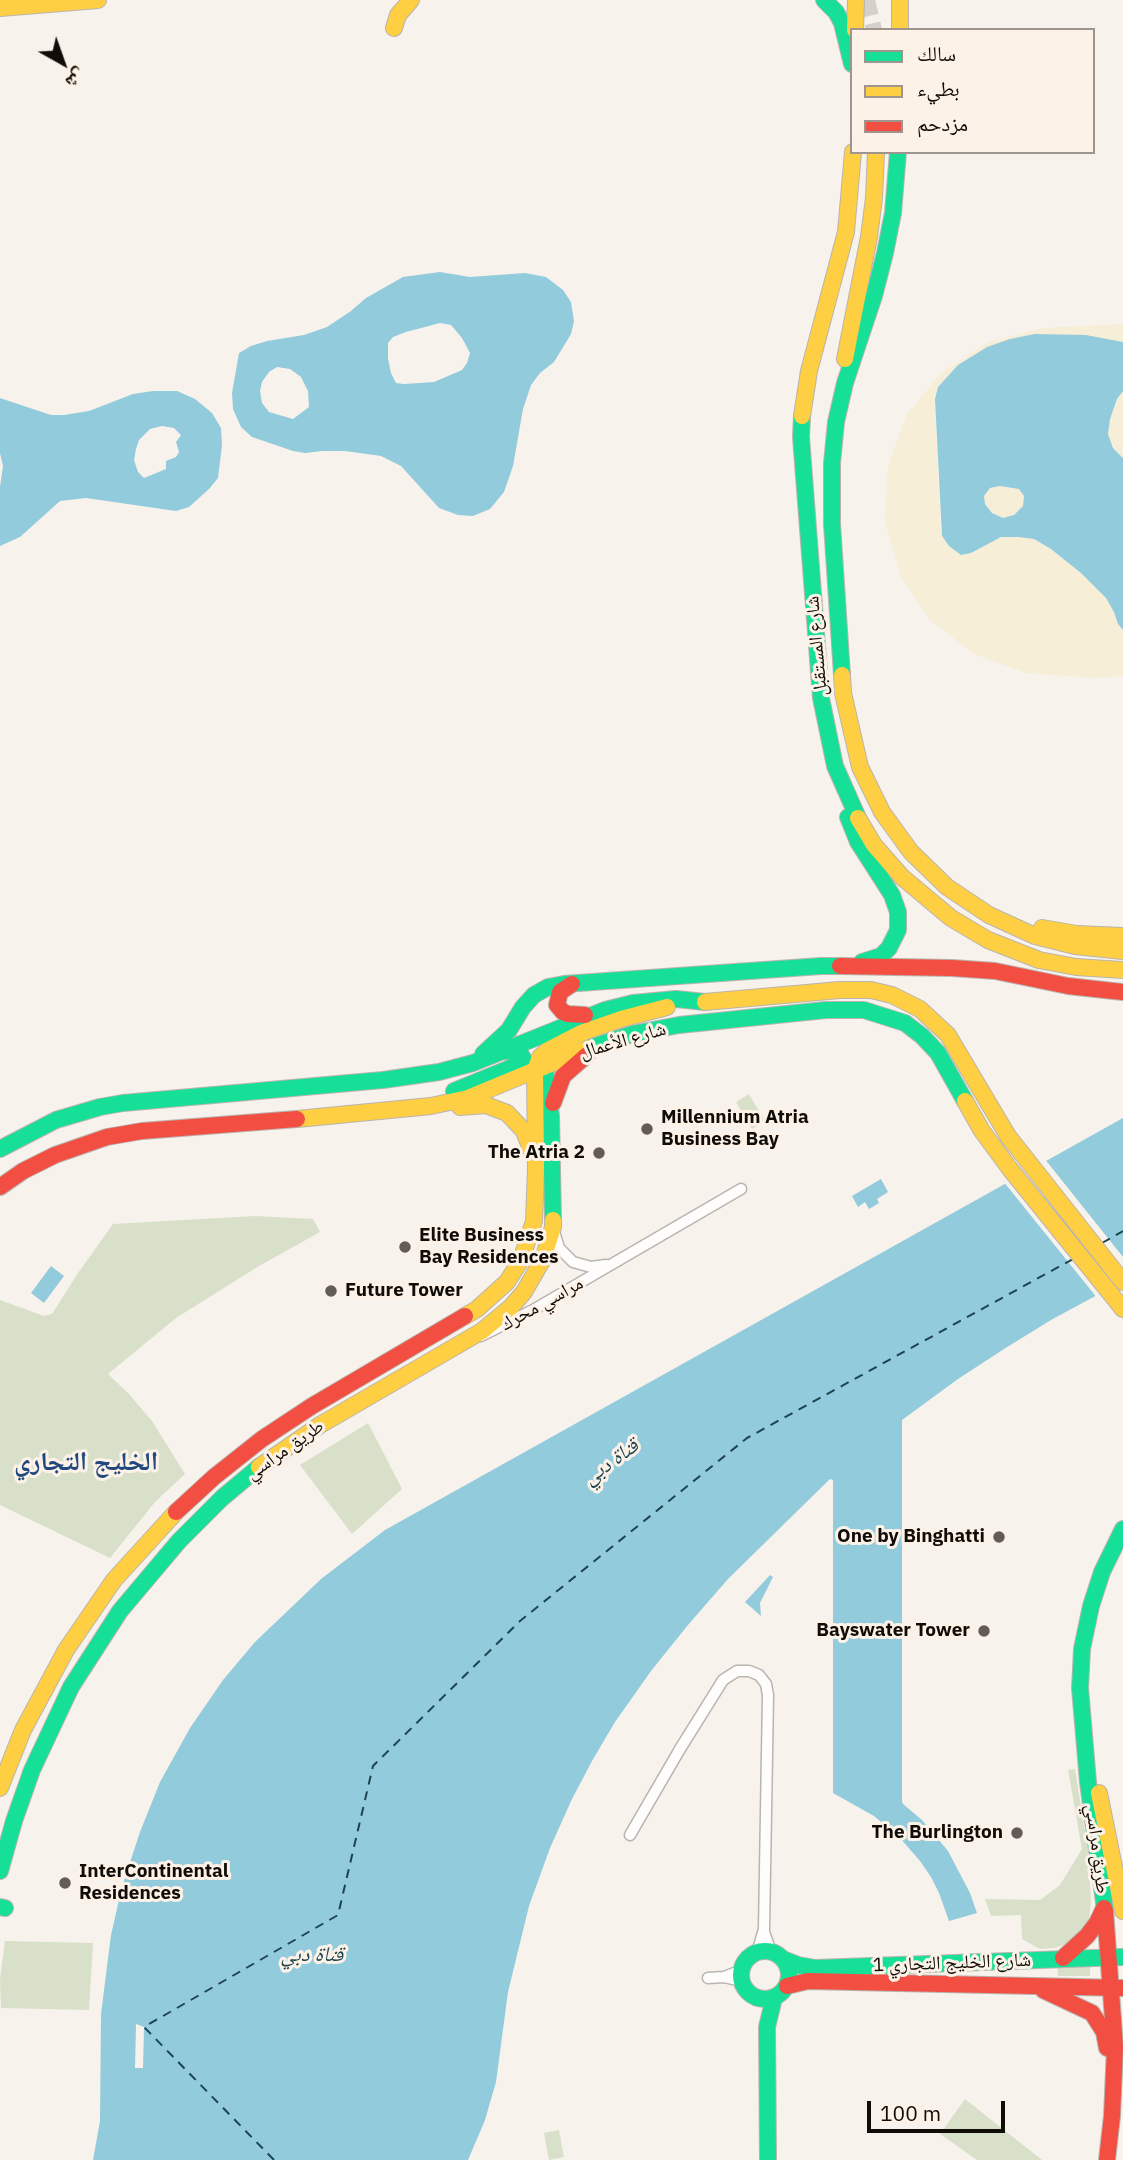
<!DOCTYPE html>
<html>
<head>
<meta charset="utf-8">
<style>
  body { margin:0 }
  #map { position:relative; width:1123px; height:2160px; overflow:hidden; background:#f8f2ec; font-family:"IBM Plex Sans","Noto Naskh Arabic",sans-serif }
  canvas { display:block }
  .legend { position:absolute; left:850px; top:28px; width:245px; height:126px; box-sizing:border-box; background:#fdf2e7; border:2px solid #9e968e; margin:0; padding:9px 12px; list-style:none; font-size:21px; color:#100c08 }
  .legend li { display:flex; align-items:center; gap:14px; height:35px }
  .legend b { width:35px; border:2px solid #9e968e }
  .north { position:absolute; left:28px; top:28px; width:70px; height:70px; -webkit-text-stroke:5px #fdf2e7; paint-order:stroke; rotate:140deg; font-size:19px; font-weight:700; line-height:28px; text-align:center; color:#100c08 }
  .north::after { content:''; display:block; margin:auto; width:24px; height:32px; background:#100c08; clip-path:polygon(50% 0,100% 100%,50% 72%,0 100%) }
  .scale { position:absolute; left:867px; top:2101px; width:138px; height:32px; box-sizing:border-box; border:4px solid #100c08; border-top:0; padding-left:9px; font-size:21px; line-height:24px; white-space:nowrap; color:#100c08; -webkit-text-stroke:5px #fdf2e7; paint-order:stroke }
</style>
</head>
<body>
<div id="map">
<canvas width="1123" height="2160"></canvas>
<ul class="legend">
<li><b style="height:9px;background:#16e098"></b>سالك</li>
<li><b style="height:9px;background:#ffcf43"></b>بطيء</li>
<li><b style="height:9px;background:#f24e42"></b>مزدحم</li>
</ul>
<div class="north">ش</div>
<div class="scale">100 m</div>
</div>
<script>
const ctx = document.querySelector('canvas').getContext('2d');
ctx.lineJoin = 'round';
function fillPath(path, color) { ctx.fillStyle = color; ctx.fill(path, 'evenodd'); }
const shape = rows => new Path2D(rows.map(r => 'M' + r).join(''));
function stroke(path, color, width, dash) { ctx.strokeStyle = color; ctx.lineWidth = width; ctx.lineCap = dash ? 'butt' : 'round'; ctx.setLineDash(dash || []); ctx.stroke(path); }
function drawText(font, color, halo, rows, align = 'center') {
  ctx.font = font + ' "IBM Plex Sans","Noto Naskh Arabic",sans-serif'; ctx.lineWidth = 6; ctx.setLineDash([]); ctx.textBaseline = 'middle'; ctx.strokeStyle = halo; ctx.fillStyle = color; for (const [text, x, y, turn = 0] of rows) {
    ctx.save(); ctx.translate(x, y); ctx.rotate((+turn || 0) * Math.PI / 180); ctx.textAlign = isNaN(turn) ? turn : align; if (halo) ctx.strokeText(text, 0, 0); ctx.fillText(text, 0, 0); ctx.restore();
  }
}
fillPath(shape([
  [749,1094,765,1121,752,1129,736,1102],
  [255,1216,313,1219,320,1232,259,1266,176,1318,108,1374,129,1394,152,1421,185,1474,155,1502,110,1558,0,1505,0,1300,44,1316,52,1314,78,1273,113,1224],
  [368,1423,402,1489,352,1534,300,1465],
  [1075,1769,1088,1850,1091,1901,1089,1920,1074,1941,1055,1948,1040,1949,1022,1939,1021,1915,991,1916,985,1899,1040,1900,1060,1885,1082,1849,1068,1770],
  [5,1941,93,1943,89,2010,1,2008,0,1979],
  [1090,1963,1090,1976,1058,1976,1057,1964],
  [965,2099,1042,2160,977,2160,940,2134],
  [559,2130,564,2157,549,2160,544,2133]
]), '#d8e0c9');
fillPath(shape([
  [1123,324,1123,342,1086,335,987,347,958,365,938,387,935,399,940,522,942,536,949,546,961,555,971,553,1001,537,1018,537,1034,539,1051,549,1081,573,1106,598,1114,612,1118,624,1123,630,1123,676,1094,678,1026,673,974,654,931,621,900,575,885,522,888,466,907,414,942,372,989,342,1043,328],
  [1123,391,1123,458,1114,448,1108,434,1110,419,1117,399],
  [1000,486,1019,489,1024,496,1023,506,1014,515,1003,518,992,513,985,504,984,496,990,488]
]), '#f6eed7');
fillPath(shape([
  [440,272,470,277,525,273,546,277,563,290,571,302,574,321,571,334,554,362,540,373,531,385,523,409,513,466,504,492,490,509,473,516,458,515,439,508,401,466,381,456,345,451,322,451,305,453,293,451,252,437,241,427,233,409,232,393,239,353,251,346,267,341,304,335,327,327,351,311,366,298,403,277],
  [440,323,451,325,462,338,470,353,467,363,462,370,434,382,404,384,396,383,391,373,388,359,388,343,393,337,406,332],
  [277,367,290,369,301,377,308,391,309,407,293,419,269,412,262,403,260,391,262,382,269,372],
  [1035,334,1086,335,1123,342,1123,391,1117,399,1110,419,1108,434,1113,448,1123,458,1123,630,1118,624,1114,612,1106,598,1081,573,1051,549,1034,539,1018,537,1001,537,971,553,961,555,949,546,942,536,935,399,938,387,958,365,987,347,1010,339],
  [1000,486,1019,489,1024,496,1023,506,1014,515,1003,518,992,513,985,504,984,496,990,488],
  [153,391,177,391,195,399,212,413,221,428,222,445,218,478,209,489,189,507,176,511,86,498,60,501,20,537,0,546,0,487,3,466,0,453,0,398,51,415,64,415,89,411,133,394],
  [162,426,174,428,181,435,176,442,179,452,176,457,166,461,166,469,144,478,138,472,134,460,136,449,139,440,150,429],
  [1123,1118,1123,1281,1051,1320,1004,1349,958,1379,902,1420,902,1801,903,1804,922,1820,948,1851,970,1893,977,1913,949,1921,939,1893,931,1877,920,1861,900,1838,874,1816,833,1793,833,1480,830,1479,728,1579,688,1625,651,1671,615,1722,592,1761,572,1799,550,1848,529,1906,508,1992,496,2082,485,2120,468,2160,93,2160,100,2121,101,2014,111,1935,122,1887,140,1832,160,1782,190,1728,223,1680,255,1642,321,1579,385,1530],
  [881,1179,888,1192,877,1199,879,1203,869,1209,865,1202,858,1207,852,1196],
  [51,1266,64,1276,44,1303,31,1293],
  [770,1575,773,1577,760,1603,761,1616,745,1602]
]), '#92cbdc');
fillPath(shape([
  [1044,1158,1123,1257,1123,1285,1098,1299,1003,1181],
  [136,2024,144,2027,143,2068,135,2068]
]), '#f8f2ec');
stroke(shape([
  [1102,1243,1123,1231],
  [274,2160,144,2027,338,1915,373,1766,520,1621,747,1438,1073,1259]
]), '#1d4450', 2, [9, 7]);
stroke(shape([
  [867,0,874,30]
]), '#d5d0ca', 16, [16, 8]);
const street = shape([
  [553,1228,559,1248,573,1262,591,1267,606,1265],
  [481,1336,533,1310,741,1189],
  [630,1835,680,1749,723,1680,737,1671,749,1671,759,1675,766,1684,768,1695,764,1929,757,1953],
  [764,1932,771,1952],
  [724,1977,742,1981],
  [708,1978,724,1977,742,1970]
]);
const fast = shape([
  [824,0,836,12,842,23,852,64],
  [802,416,801,437,821,698,835,766,858,818],
  [842,675,832,524,832,463,836,422,845,383,874,296,885,253,893,213,898,152],
  [848,817,858,842,892,895,898,912,898,930,889,948,881,956,862,962],
  [589,1048,632,1034,679,1025,826,1010,864,1010,905,1023,922,1036,938,1053,965,1101],
  [483,1054,509,1030,523,1007,534,995,548,987,564,984,821,966,840,966],
  [542,1060,545,1067,551,1116,553,1220],
  [454,1091,520,1064,523,1058,519,1052,505,1051],
  [0,1149,56,1120,100,1107,123,1103,383,1080,439,1072,473,1063,605,1010,633,1003,676,999,705,1002],
  [0,1871,14,1821,32,1770,71,1687,120,1611,179,1541,222,1498,259,1467],
  [0,1907,5,1908],
  [1105,1910,1088,1782,1080,1688,1082,1649,1091,1606,1102,1572,1123,1529],
  '741 1975a24 24 0 1 1 48 0a24 24 0 1 1-48 0Z',
  [783,1959,798,1965,815,1968,1123,1957],
  [768,2160,767,2027,774,1998]
]);
const slow = shape([
  [900,0,900,30],
  [0,8,98,0],
  [394,28,398,15,411,0],
  [855,30,856,0],
  [845,359,869,237,874,198,876,152],
  [802,416,809,371,846,232,853,152],
  [842,675,843,693,860,767,882,812,911,852,947,887,989,915,1035,936,1075,946,1123,951],
  [858,818,874,845,902,877,951,918,988,940,1039,960,1076,967,1123,970],
  [1042,928,1077,934,1123,936],
  [705,1002,840,990,871,990,892,995,920,1009,948,1035,1008,1136,1123,1282],
  [965,1101,982,1131,1010,1169,1123,1309],
  [460,1107,486,1105,507,1113,524,1131,532,1152],
  [297,1119,431,1106,468,1098,589,1048],
  [465,1316,477,1309,507,1282,521,1260,534,1221,536,1168,535,1071,540,1057,548,1050,581,1033,621,1019,667,1007],
  [259,1467,320,1425,482,1331,511,1307,524,1292,543,1259,553,1227,553,1220],
  [0,1788,23,1730,66,1650,114,1580,176,1512],
  [1099,1793,1123,1911]
]);
const jam = shape([
  [840,966,952,968,995,971,1068,986,1123,992],
  [572,984,560,992,557,1005,563,1012,568,1014,585,1015],
  [553,1103,563,1076,587,1055],
  [0,1187,23,1171,55,1155,107,1137,142,1131,297,1119],
  [176,1512,214,1477,262,1439,312,1406,465,1316],
  [1105,1910,1115,2047,1112,2116,1107,2160],
  [1063,1958,1087,1936,1097,1923,1104,1908],
  [787,1986,808,1981,1123,1988],
  [1043,1990,1092,2013,1104,2032,1107,2048]
]);
stroke(street, '#b9b4af', 13);
stroke(fast, '#b9b4af', 18);
stroke(slow, '#b9b4af', 18);
stroke(jam, '#b9b4af', 18);
stroke(street, '#fefdfc', 10);
stroke(fast, '#16e098', 16);
stroke(slow, '#ffcf43', 16);
stroke(jam, '#f24e42', 16);
for (const [x, y, r, color] of [
  [647,1129,7,"#615c58"],
  [599,1153,7,"#615c58"],
  [405,1247,7,"#615c58"],
  [331,1291,7,"#615c58"],
  [999,1537,7,"#615c58"],
  [984,1631,7,"#615c58"],
  [1017,1833,7,"#615c58"],
  [65,1883,7,"#615c58"]
]) { const dot = new Path2D(); dot.arc(x, y, r, 0, 2 * Math.PI); ctx.fillStyle = color; ctx.fill(dot); stroke(dot, '#fdf2e7', 2.5); }
drawText('19px', '#100c08', '#fdf2e7', [
  ["شارع المستقبل",817,646,-95],
  ["شارع الأعمال",623,1041,-16],
  ["مراسي محرك",542,1304,-29],
  ["طريق مراسي",285,1450,-35],
  ["طريق مراسي",1097,1849,83],
  ["شارع الخليج التجاري 1",952,1963,-2]
]);
drawText('bold 19px', '#100c08', '#fdf2e7', [
  ["Millennium Atria",661,1118],
  ["Business Bay",661,1140],
  ["The Atria 2",585,1153,"right"],
  ["Elite Business",419,1236],
  ["Bay Residences",419,1258],
  ["Future Tower",345,1291],
  ["One by Binghatti",985,1537,"right"],
  ["Bayswater Tower",970,1631,"right"],
  ["The Burlington",1003,1833,"right"],
  ["InterContinental",79,1872],
  ["Residences",79,1894]
], 'left');
drawText('italic 21px', '#1d4450', '#fdf2e7', [
  ["قناة دبي",611,1462,-36],
  ["قناة دبي",312,1955]
]);
drawText('bold 26px', '#20497e', '#fdf2e7', [
  ["الخليج التجاري",86,1462]
]);
</script>
</body>
</html>
